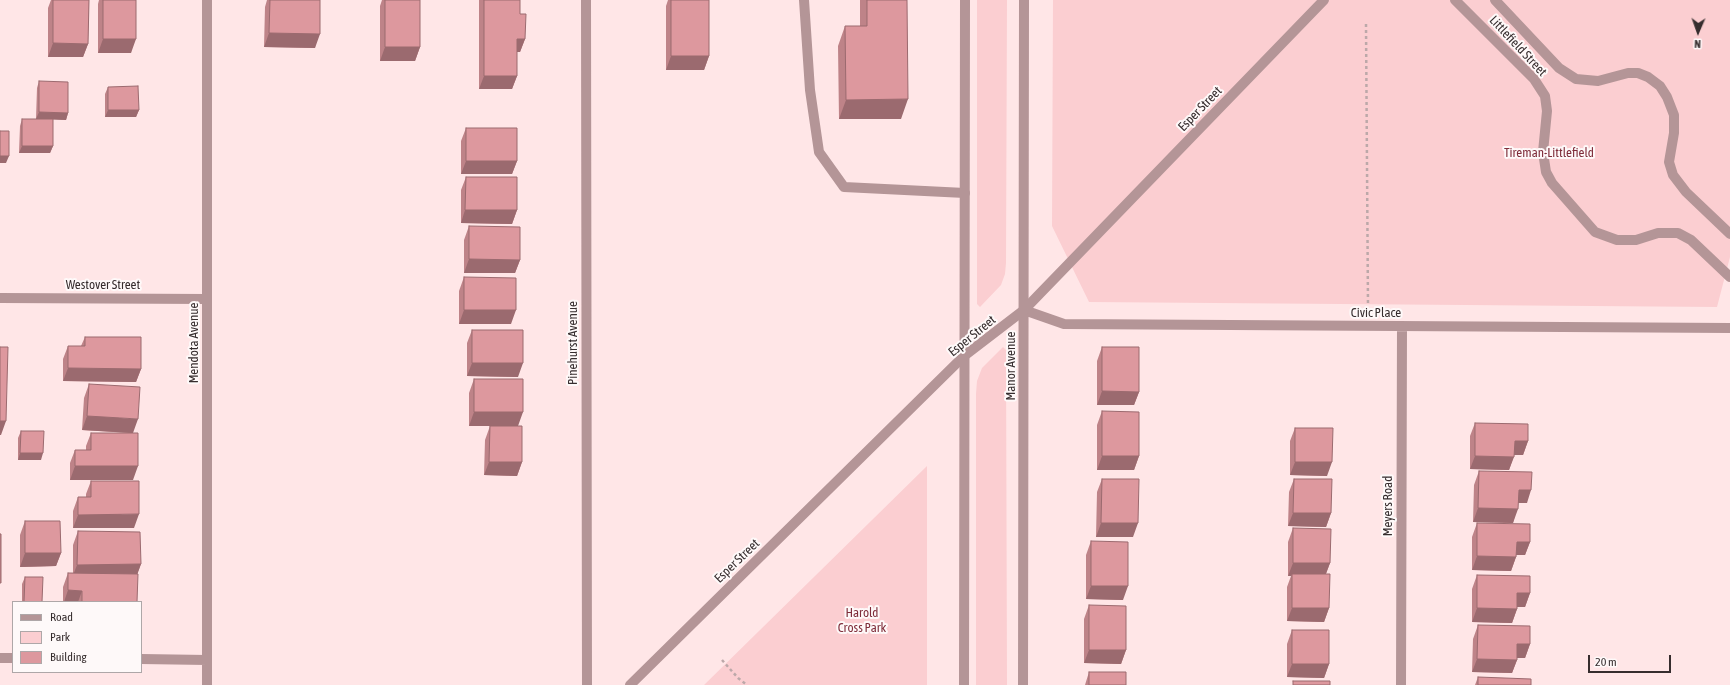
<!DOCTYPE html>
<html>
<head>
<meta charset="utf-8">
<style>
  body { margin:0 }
  #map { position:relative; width:1730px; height:685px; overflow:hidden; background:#ffe6e7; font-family:"Asap Condensed",sans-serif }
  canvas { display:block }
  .legend { position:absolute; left:12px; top:601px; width:130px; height:72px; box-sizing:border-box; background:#fef9f9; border:1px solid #aea7a8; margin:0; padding:5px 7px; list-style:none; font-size:12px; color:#362d2e }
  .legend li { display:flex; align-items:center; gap:8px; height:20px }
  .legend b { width:20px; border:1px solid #aea7a8 }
  .north { position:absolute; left:1678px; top:12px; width:40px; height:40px; -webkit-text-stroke:3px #fef9f9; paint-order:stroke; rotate:182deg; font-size:11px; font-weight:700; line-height:16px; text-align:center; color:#362d2e }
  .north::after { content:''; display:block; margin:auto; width:14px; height:18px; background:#362d2e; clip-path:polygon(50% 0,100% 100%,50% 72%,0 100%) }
  .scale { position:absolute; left:1588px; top:655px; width:83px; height:18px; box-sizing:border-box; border:2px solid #362d2e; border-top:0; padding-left:5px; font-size:12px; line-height:14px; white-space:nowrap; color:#362d2e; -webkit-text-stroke:3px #fef9f9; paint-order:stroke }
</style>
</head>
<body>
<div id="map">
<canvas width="1730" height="685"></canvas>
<ul class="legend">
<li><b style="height:5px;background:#b49597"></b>Road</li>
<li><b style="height:11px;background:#fbced1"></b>Park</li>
<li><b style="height:11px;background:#dd989e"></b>Building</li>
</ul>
<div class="north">N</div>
<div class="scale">20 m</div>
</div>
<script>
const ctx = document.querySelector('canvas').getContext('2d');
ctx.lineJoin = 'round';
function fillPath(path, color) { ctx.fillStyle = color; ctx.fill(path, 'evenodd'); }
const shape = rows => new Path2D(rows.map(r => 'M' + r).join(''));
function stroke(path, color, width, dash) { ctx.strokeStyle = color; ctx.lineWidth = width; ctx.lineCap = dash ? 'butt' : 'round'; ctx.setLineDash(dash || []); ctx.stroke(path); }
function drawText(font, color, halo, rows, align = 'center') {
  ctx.font = font + ' "Asap Condensed",sans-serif'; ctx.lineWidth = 4; ctx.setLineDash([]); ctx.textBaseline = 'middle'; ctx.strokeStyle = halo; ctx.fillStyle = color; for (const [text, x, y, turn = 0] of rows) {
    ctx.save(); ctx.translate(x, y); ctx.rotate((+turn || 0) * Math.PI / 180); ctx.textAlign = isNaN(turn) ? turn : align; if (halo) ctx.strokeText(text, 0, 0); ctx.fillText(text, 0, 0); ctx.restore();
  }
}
fillPath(shape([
  [977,0,1007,0,1006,263,1005,274,1001,285,980,307,977,304],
  [1053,0,1730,0,1730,257,1717,307,1089,302,1052,226],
  [1003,347,1006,350,1007,685,976,685,976,394,977,381,982,368],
  [927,466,927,685,704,685]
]), '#fbced1');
stroke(shape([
  [1366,24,1368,306],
  [722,660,738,678,747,685]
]), '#bca8a9', 2.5, [3, 3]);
stroke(shape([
  [804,0,810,90,819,152,844,187,965,193]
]), '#b49597', 10);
stroke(shape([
  [586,0,587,685],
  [1455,0,1534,79,1545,96,1547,111,1543,152,1546,172,1552,183,1595,232,1617,240,1636,240,1658,233,1678,233,1691,240,1730,277],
  [1495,0,1559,68,1576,79,1598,81,1628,73,1638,73,1648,77,1660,86,1667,97,1674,115,1674,133,1669,162,1673,175,1686,192,1730,234],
  [0,298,207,299],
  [1024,310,1064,324,1730,328],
  [0,658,13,658],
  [141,659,207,660],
  [207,685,207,0],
  [964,685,965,0],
  [1023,685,1024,0],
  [1401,685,1402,326]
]), '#b49597', 10);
stroke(shape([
  [630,685,964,356,1024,310,1324,0]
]), '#b49597', 10);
fillPath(shape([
  [51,0,89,0,88,44,83,57,48,57,48,8],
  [99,0,136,0,131,53,98,53,98,4],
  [267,0,320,0,315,48,264,47,265,7],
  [382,0,420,0,420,47,415,61,380,61,380,6],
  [479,0,520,0,520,14,525,39,520,52,517,52,517,76,512,89,479,89],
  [668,0,709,0,709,56,704,70,666,70,666,6],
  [860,0,907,0,901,119,839,119,838,46,845,26,860,26],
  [39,81,68,113,66,120,53,119,53,146,50,153,19,153,20,126,22,119,36,119,37,88],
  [108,87,139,110,136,117,105,117,105,94],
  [466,128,517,161,512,174,461,174,461,141],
  [466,177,517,210,512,224,461,223,461,190],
  [469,226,520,260,515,273,464,273,464,240],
  [464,277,511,324,459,324,459,291],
  [472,330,518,377,467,376,467,343],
  [85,337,141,369,136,382,63,381,63,359,68,346,81,346],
  [1102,347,1139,392,1134,405,1097,405,1097,361],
  [474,379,518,426,469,426,469,393],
  [89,384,133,433,133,480,70,480,70,463,75,450,86,450,86,446,91,433,129,433,82,430,84,398],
  [1102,411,1139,456,1134,470,1097,470,1097,425],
  [1475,423,1528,441,1523,455,1514,455,1509,470,1470,469,1470,436],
  [490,426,522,462,517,476,484,475,485,440],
  [1295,428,1327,476,1290,475,1290,441],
  [21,431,41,460,18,460,18,438],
  [1479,471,1527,503,1518,503,1513,523,1473,522,1474,485],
  [1102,479,1133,537,1096,537,1097,492],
  [1294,479,1331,513,1326,527,1288,526,1289,492],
  [91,481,134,528,73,528,73,511,78,497,86,497,86,494],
  [25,521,61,553,56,566,20,567,20,535],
  [1477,523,1530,542,1525,555,1516,555,1516,557,1511,571,1472,570,1472,537],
  [1293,528,1330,563,1326,574,1329,608,1324,622,1287,621,1287,587,1291,576,1288,576,1288,542],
  [78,531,141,564,137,574,137,602,63,602,63,587,68,573,73,573,73,545],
  [1091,541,1123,600,1086,599,1086,555],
  [1477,575,1530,593,1525,607,1517,607,1517,609,1512,623,1472,622,1472,589],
  [25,577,42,602,22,602,22,584],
  [1089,605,1126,650,1121,664,1084,663,1084,619],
  [1478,625,1530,644,1525,658,1517,658,1517,660,1512,673,1472,672,1473,639],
  [1292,630,1329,664,1324,678,1287,677,1287,644],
  [1089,672,1126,685,1085,685],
  [1478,677,1531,685,1475,685]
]), '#be8388');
fillPath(shape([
  [269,33,320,34,315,48,264,47],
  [103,39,136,39,131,53,98,53],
  [517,39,525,39,520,52,512,52],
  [53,43,88,44,83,57,48,57],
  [385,47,420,47,415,61,380,61],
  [671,56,709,56,704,70,666,70],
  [484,76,517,76,512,89,479,89],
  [908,99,901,119,839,119,846,100],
  [108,110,139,110,136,117,105,117],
  [39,112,68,113,66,120,36,119],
  [22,146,53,146,50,153,19,153],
  [0,156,9,156,6,163,0,163],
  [466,161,517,161,512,174,461,174],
  [465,210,517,210,512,224,461,223],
  [469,259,520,260,515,273,464,273],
  [464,310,516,310,511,324,459,324],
  [472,363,523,363,518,377,467,376],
  [68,368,141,369,136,382,63,381],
  [1102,391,1139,392,1134,405,1097,405],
  [474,412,523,412,518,426,469,426],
  [87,416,138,419,133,433,82,430],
  [0,421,6,421,1,435,0,435],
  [1515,441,1528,441,1523,455,1510,455],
  [20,453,43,453,41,460,18,460],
  [1102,456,1139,456,1134,470,1097,470],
  [1475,456,1514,457,1509,470,1470,469],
  [489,462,522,462,517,476,484,475],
  [1295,462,1332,462,1327,476,1290,475],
  [75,466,138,466,133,480,70,480],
  [1519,490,1531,490,1527,503,1514,503],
  [1478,508,1518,509,1513,523,1473,522],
  [1293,513,1331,513,1326,527,1288,526],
  [139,514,134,528,73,528,78,515],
  [1101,523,1138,523,1133,537,1096,537],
  [1517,542,1530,542,1525,555,1512,555],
  [25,553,61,553,56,566,20,567],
  [1477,556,1516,557,1511,571,1472,570],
  [1293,563,1330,563,1325,576,1292,574,1291,576,1288,576],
  [141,564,136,578,72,578,77,565],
  [1091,586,1128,586,1123,600,1086,599],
  [68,590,82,591,78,602,64,602],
  [1517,593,1530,593,1525,607,1512,607],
  [1292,608,1329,608,1324,622,1287,621],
  [1477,608,1517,609,1512,623,1472,622],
  [1517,644,1530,644,1525,658,1512,658],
  [1089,650,1126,650,1121,664,1084,663],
  [1477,659,1517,660,1512,673,1472,672],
  [1292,664,1329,664,1324,678,1287,677]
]), '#9b6a6f');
const building = shape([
  [53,0,89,0,88,44,53,43,53,0],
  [103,0,136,0,136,39,103,39,103,0],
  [270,0,320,0,320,34,269,33,270,0],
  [385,0,420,0,420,47,385,47,385,0],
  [484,0,520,0,520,14,526,14,525,39,517,39,517,76,484,76,484,0],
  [671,0,709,0,709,56,671,56,671,0],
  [867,0,907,0,908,99,846,100,845,26,867,26,867,0],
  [39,81,68,82,68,113,39,112,39,81],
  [138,86,139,110,108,110,108,87,138,86],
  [22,119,53,119,53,146,22,146,22,119],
  [466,128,517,128,517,161,466,161,466,128],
  [0,131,9,131,9,156,0,156,0,131],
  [466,177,517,177,517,210,465,210,466,177],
  [469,226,520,227,520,260,469,259,469,226],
  [464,277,516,278,516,310,464,310,464,277],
  [472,330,523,330,523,363,472,363,472,330],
  [85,337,141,337,141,369,68,368,68,346,85,346,85,337],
  [0,347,8,347,6,421,0,421,0,347],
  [1102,347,1139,347,1139,392,1102,391,1102,347],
  [474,379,523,379,523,412,474,412,474,379],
  [89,384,140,387,138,419,87,416,89,384],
  [1102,411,1139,412,1139,456,1102,456,1102,411],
  [1475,423,1528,424,1528,441,1515,441,1514,457,1475,456,1475,423],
  [490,426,522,426,522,462,489,462,490,426],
  [1295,428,1333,428,1332,462,1295,462,1295,428],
  [21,431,44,431,43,453,20,453,21,431],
  [91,433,138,433,138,466,75,466,75,450,91,450,91,433],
  [1479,471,1532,472,1531,490,1519,490,1518,509,1478,508,1479,471],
  [1102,479,1139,479,1138,523,1101,523,1102,479],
  [1294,479,1332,479,1331,513,1293,513,1294,479],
  [91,481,139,481,139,514,78,515,78,497,91,497,91,481],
  [25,521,60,521,61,553,25,553,25,521],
  [1477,523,1530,524,1530,542,1517,542,1516,557,1477,556,1477,523],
  [1293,528,1331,529,1330,563,1293,563,1293,528],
  [78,531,140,532,141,564,77,565,78,531],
  [0,534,1,534,1,583,0,583,0,534],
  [1091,541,1128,542,1128,586,1091,586,1091,541],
  [68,573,138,574,137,602,82,602,82,591,68,590,68,573],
  [1292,574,1330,574,1329,608,1292,608,1292,574],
  [1477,575,1530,576,1530,593,1517,593,1517,609,1477,608,1477,575],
  [25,577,43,577,42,602,24,602,25,577],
  [1089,605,1126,606,1126,650,1089,650,1089,605],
  [1478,625,1530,626,1530,644,1517,644,1517,660,1477,659,1478,625],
  [1292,630,1329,630,1329,664,1292,664,1292,630],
  [1089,672,1126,672,1126,685,1089,685,1089,672],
  [1478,677,1531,679,1531,685,1478,685,1478,677],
  [1293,681,1330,681,1330,685,1293,685,1293,681]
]);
fillPath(building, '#dd989e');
stroke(building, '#9b6a6f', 1);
drawText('13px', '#362d2e', '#fef9f9', [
  ["Littlefield Street",1518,46,47],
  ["Esper Street",1200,109,-46],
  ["Westover Street",103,285],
  ["Civic Place",1376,313],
  ["Esper Street",972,336,-39],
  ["Mendota Avenue",194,343,-90],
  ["Pinehurst Avenue",573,343,-90],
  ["Manor Avenue",1011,366,-90],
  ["Meyers Road",1388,506,-90],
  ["Esper Street",737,561,-44]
]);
drawText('13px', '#7f2d3a', '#fef9f9', [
  ["Tireman-Littlefield",1549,153],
  ["Harold",862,613],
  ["Cross Park",862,628]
]);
</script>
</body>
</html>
